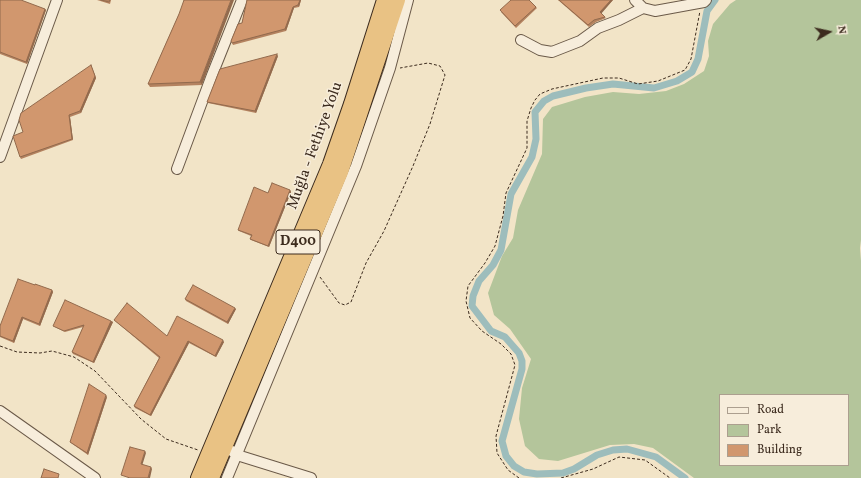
<!DOCTYPE html>
<html>
<head>
<meta charset="utf-8">
<style>
  body { margin:0 }
  #map { position:relative; width:861px; height:478px; overflow:hidden; background:#f2e4c7; font-family:Vollkorn,serif }
  canvas { display:block }
  .legend { position:absolute; left:719px; top:394px; width:130px; height:72px; box-sizing:border-box; background:#f7eddb; border:1px solid #ac9f8f; margin:0; padding:5px 7px; list-style:none; font-size:12px; color:#3c2b1e }
  .legend li { display:flex; align-items:center; gap:8px; height:20px }
  .legend b { width:20px; border:1px solid #ac9f8f }
  .north { position:absolute; left:809px; top:12px; width:40px; height:40px; -webkit-text-stroke:3px #f7eddb; paint-order:stroke; rotate:81deg; font-size:11px; font-weight:700; line-height:16px; text-align:center; color:#3c2b1e }
  .north::after { content:''; display:block; margin:auto; width:14px; height:18px; background:#3c2b1e; clip-path:polygon(50% 0,100% 100%,50% 72%,0 100%) }
</style>
</head>
<body>
<div id="map">
<canvas width="861" height="478"></canvas>
<ul class="legend">
<li><b style="height:5px;background:#f7eddb"></b>Road</li>
<li><b style="height:11px;background:#b4c59b"></b>Park</li>
<li><b style="height:11px;background:#d1976e"></b>Building</li>
</ul>
<div class="north">N</div>
</div>
<script>
const ctx = document.querySelector('canvas').getContext('2d');
ctx.lineJoin = 'round';
function fillPath(path, color) { ctx.fillStyle = color; ctx.fill(path, 'evenodd'); }
const shape = rows => new Path2D(rows.map(r => 'M' + r).join(''));
function stroke(path, color, width, dash) { ctx.strokeStyle = color; ctx.lineWidth = width; ctx.lineCap = dash ? 'butt' : 'round'; ctx.setLineDash(dash || []); ctx.stroke(path); }
function drawText(font, color, halo, rows, align = 'center') {
  ctx.font = font + ' Vollkorn,serif'; ctx.lineWidth = 3; ctx.setLineDash([]); ctx.textBaseline = 'middle'; ctx.strokeStyle = halo; ctx.fillStyle = color; for (const [text, x, y, turn = 0] of rows) {
    ctx.save(); ctx.translate(x, y); ctx.rotate((+turn || 0) * Math.PI / 180); ctx.textAlign = isNaN(turn) ? turn : align; if (halo) ctx.strokeText(text, 0, 0); ctx.fillText(text, 0, 0); ctx.restore();
  }
}
fillPath(shape([
  [736,0,861,0,861,240,860,248,861,261,861,478,694,478,653,448,634,444,610,445,558,461,539,459,525,446,519,419,522,388,531,359,510,329,494,315,488,293,502,256,513,238,518,210,542,154,543,119,552,107,585,97,613,92,639,94,666,91,684,84,704,71,709,56,708,41,713,24,730,4],
  [720,395,848,395,848,465,720,465]
]), '#b4c59b');
stroke(shape([
  [685,478,656,457,627,449,613,450,597,455,574,469,563,473,537,474,524,472,514,466,506,456,502,441,522,369,522,361,519,353,505,337,491,331,472,306,473,296,479,281,493,265,501,250,511,194,532,157,536,139,535,112,544,101,553,96,586,88,613,84,654,88,677,81,692,72,698,59,707,11,715,0]
]), '#9dbdbc', 7);
const minor = shape([
  [635,0,643,8,655,11,704,2,706,0],
  [521,40,540,50,552,52,580,41,598,28,619,20,643,8],
  [0,157,57,0],
  [177,169,212,75,242,0],
  [0,411,95,478],
  [232,451,237,455,311,478],
  [227,478,356,166,390,68,408,0]
]);
const highway = shape([
  [198,478,330,164,351,104,384,0],
  [212,478,341,172,398,0]
]);
stroke(minor, '#6a5948', 12);
stroke(highway, '#3c2b1e', 16);
stroke(shape([
  [320,277,339,303,345,305,351,302,366,263,384,231,413,166,430,124,445,75,440,66,428,63,400,68],
  [0,346,17,352,40,353,52,351,74,357,95,371,141,419,166,439,198,450],
  [519,478,508,470,497,453,496,436,515,365,511,354,501,344,482,331,470,318,466,301,468,286,485,263,495,246,503,216,506,193,527,148,527,121,531,108,535,100,540,94,552,89,603,78,619,78,638,84,658,81,685,70,691,59,700,11],
  [561,478,593,469,619,457,645,460,670,478]
]), '#3c2b1e', 1, [3, 2]);
stroke(minor, '#f7eddb', 10);
stroke(highway, '#e9c284', 14);
fillPath(shape([
  [0,0,45,9,46,10,27,64,0,54],
  [97,0,111,0,110,4],
  [247,0,301,0,299,7,294,8,286,31,233,45,232,43,242,23],
  [558,0,613,0,601,13,606,18,596,22,589,27],
  [536,7,537,8,516,28,501,12],
  [179,14,202,85,150,87,148,84],
  [278,56,256,113,208,103,207,102],
  [91,65,96,78,81,113,70,117,73,140,21,159,20,157,23,132],
  [290,190,291,192,269,247,251,240,250,239,251,236,239,231,238,230,268,193],
  [35,285,52,290,53,292,40,326,23,319,14,343,0,337,0,326],
  [185,299,236,309,228,324,186,301],
  [114,320,167,336,224,342,216,357,189,343,151,416,135,408,134,406,159,358],
  [111,321,113,322,94,363,73,354,72,352,83,327,65,332,53,326],
  [107,397,88,455,71,443,70,442]
]), '#b4825f');
fillPath(shape([
  [231,0,234,0,202,85,200,82],
  [300,0,301,0,299,7,298,5],
  [611,0,613,0,601,14,600,12],
  [293,7,294,8,286,31,285,29],
  [45,9,46,10,27,64,26,62],
  [277,54,278,56,256,113,255,111],
  [91,65,96,78,81,113,80,111],
  [69,115,70,117,73,140,72,139],
  [290,190,291,192,269,247,268,246],
  [52,290,53,292,40,326,39,324],
  [235,308,236,309,228,324,227,322],
  [22,317,23,319,14,343,13,341],
  [111,321,113,322,94,363,93,362],
  [223,340,224,342,216,357,215,356],
  [188,341,189,343,151,416,150,415],
  [106,395,107,397,88,455,87,453],
  [145,451,146,453,142,466,141,464],
  [151,467,152,469,150,478,148,478]
]), '#926a4d');
const building = shape([
  [0,0,21,0,45,9,26,62,0,52,0,0],
  [101,0,110,0,109,2,101,0],
  [184,0,231,0,200,82,148,84,179,14,184,0],
  [247,0,300,0,298,5,293,7,285,29,232,43,231,41,238,24,242,23,247,0],
  [511,0,529,0,536,7,515,26,500,10,511,0],
  [559,0,611,0,600,12,605,17,594,20,588,25,559,0],
  [277,54,255,111,207,102,220,69,277,54],
  [91,65,95,76,80,111,69,115,72,139,20,157,13,136,23,132,19,120,21,113,91,65],
  [272,183,290,190,268,246,250,239,252,235,238,230,254,187,268,193,272,183],
  [18,279,35,285,35,284,52,290,39,324,22,317,13,341,0,336,0,326,18,279],
  [193,285,235,308,227,322,185,299,193,285],
  [65,300,111,321,93,362,72,352,84,325,64,331,53,326,65,300],
  [127,303,167,336,177,316,223,340,215,356,188,341,150,415,134,406,160,357,114,320,127,303],
  [89,384,106,395,87,453,70,442,89,384],
  [130,447,145,451,141,464,151,467,148,478,130,478,121,475,130,447],
  [44,469,59,474,58,478,41,478,44,469]
]);
fillPath(building, '#d1976e');
stroke(building, '#926a4d', 1);
for (const [x, y, w] of [
  [298,242,44]
]) { const box = new Path2D(); box.roundRect(x - w / 2, y - 12, w, 24, 3); ctx.fillStyle = '#f7eddb'; ctx.fill(box); stroke(box, '#3c2b1e', 1); }
drawText('bold 14px', '#3c2b1e', null, [
  ["D400",298,242]
]);
drawText('15px', '#3c2b1e', '#f7eddb', [
  ["Muğla - Fethiye Yolu",316,146,-70]
]);
</script>
</body>
</html>
